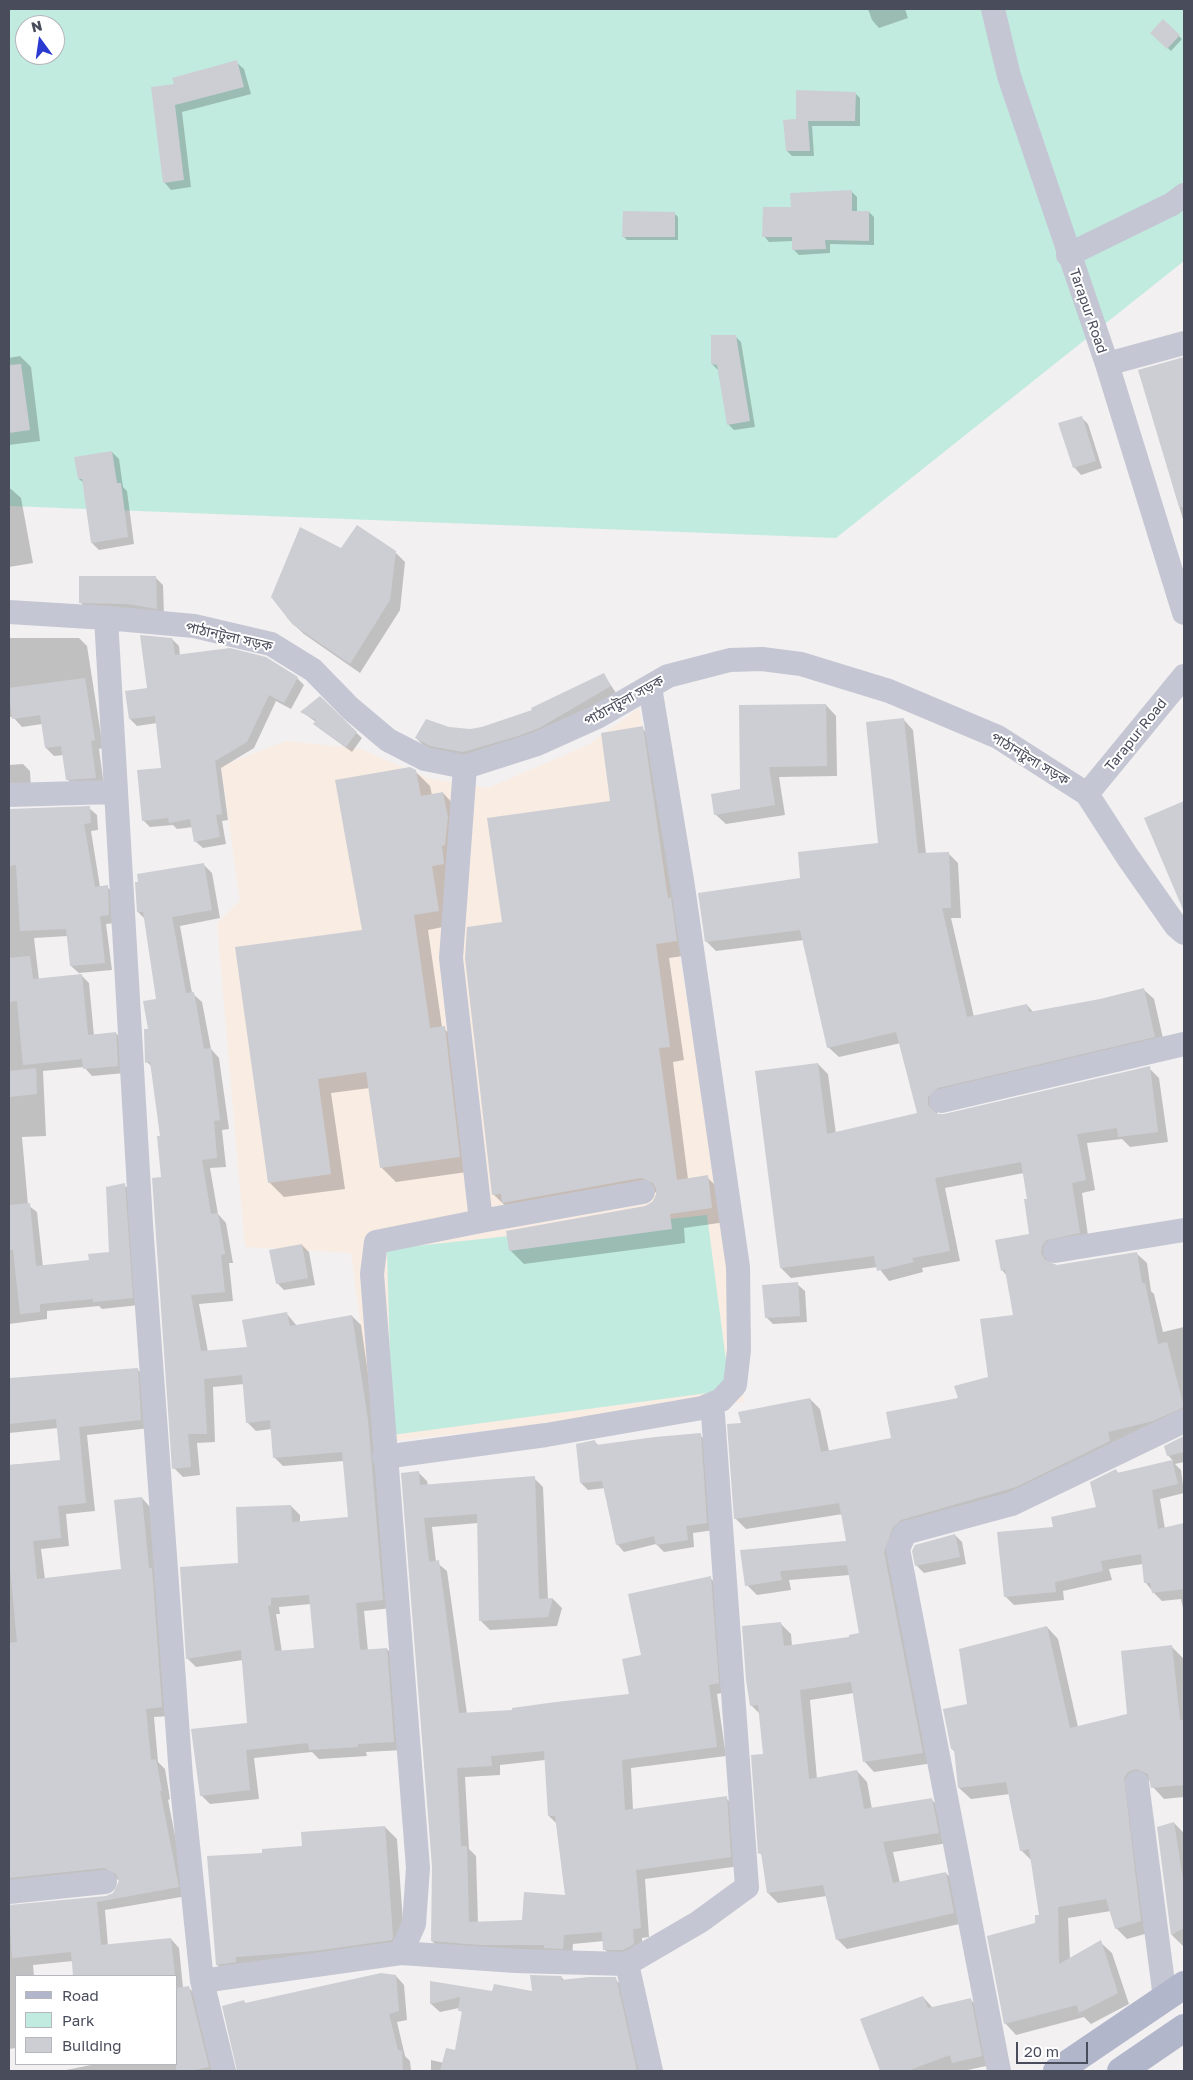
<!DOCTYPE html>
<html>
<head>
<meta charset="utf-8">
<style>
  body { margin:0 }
  #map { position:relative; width:1193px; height:2080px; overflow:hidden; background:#f2f0f0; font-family:"Golos Text",sans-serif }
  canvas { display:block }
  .frame { position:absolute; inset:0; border:10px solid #494c5b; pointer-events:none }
  .legend { position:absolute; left:15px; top:1975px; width:162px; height:90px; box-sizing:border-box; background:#fff; border:1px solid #b6b7bd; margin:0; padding:6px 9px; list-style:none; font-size:15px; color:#494c5b }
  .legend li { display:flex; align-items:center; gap:10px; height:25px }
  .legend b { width:25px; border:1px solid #b6b7bd }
  .north { position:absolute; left:15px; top:15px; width:50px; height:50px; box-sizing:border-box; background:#fff; border:1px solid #b6b7bd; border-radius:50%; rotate:346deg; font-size:14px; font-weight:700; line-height:20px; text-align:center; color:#494c5b }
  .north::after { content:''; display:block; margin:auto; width:18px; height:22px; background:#2b3ad1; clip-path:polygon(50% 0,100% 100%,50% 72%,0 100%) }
  .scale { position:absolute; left:1016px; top:2042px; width:72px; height:22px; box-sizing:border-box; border:2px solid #494c5b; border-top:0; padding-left:6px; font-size:15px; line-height:18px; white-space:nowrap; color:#494c5b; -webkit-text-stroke:4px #fff; paint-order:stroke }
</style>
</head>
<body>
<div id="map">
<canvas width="1193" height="2080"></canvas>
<div class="frame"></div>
<ul class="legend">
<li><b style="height:6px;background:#b2b6cb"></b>Road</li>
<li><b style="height:14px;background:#c2ebe0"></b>Park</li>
<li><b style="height:14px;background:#cdced3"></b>Building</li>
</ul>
<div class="north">N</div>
<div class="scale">20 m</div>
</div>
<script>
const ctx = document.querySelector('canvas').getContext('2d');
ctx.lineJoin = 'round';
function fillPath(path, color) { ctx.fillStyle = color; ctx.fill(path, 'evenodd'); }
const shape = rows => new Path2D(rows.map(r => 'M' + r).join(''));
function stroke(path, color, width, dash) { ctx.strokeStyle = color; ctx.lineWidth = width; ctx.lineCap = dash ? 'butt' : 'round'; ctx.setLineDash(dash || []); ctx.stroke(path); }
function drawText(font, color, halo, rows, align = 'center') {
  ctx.font = font + ' "Golos Text","Noto Sans Bengali",sans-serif'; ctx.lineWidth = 4; ctx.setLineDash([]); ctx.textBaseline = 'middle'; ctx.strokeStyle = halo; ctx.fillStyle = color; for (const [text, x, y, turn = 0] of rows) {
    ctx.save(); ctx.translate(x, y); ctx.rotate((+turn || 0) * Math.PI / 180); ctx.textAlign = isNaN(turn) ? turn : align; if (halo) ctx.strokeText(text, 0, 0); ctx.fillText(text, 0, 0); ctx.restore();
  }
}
fillPath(shape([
  [639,708,708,1129,744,1402,376,1443,351,1253,245,1247,217,923,240,901,221,766,286,741,361,749,427,778,488,788,588,745]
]), '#f9ece3');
fillPath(shape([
  [9,9,1184,9,1184,261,836,538,9,506],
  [25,25,55,25,55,55,25,55],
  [707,1215,727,1368,722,1386,708,1393,392,1435,387,1249]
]), '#c2ebe0');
fillPath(shape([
  [868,9,905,9,908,18,879,28,872,20],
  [1163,21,1182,39,1171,51,1152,33],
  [236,62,244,69,251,94,182,112,191,187,171,190,164,182,175,85],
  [855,93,860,98,860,126,812,126,814,156,792,156,787,151,797,121],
  [852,192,857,197,857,212,869,212,874,217,874,245,830,244,830,253,799,255,794,250,793,241,769,242,764,236,792,209,791,195],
  [675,214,678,217,678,240,627,240,624,237],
  [735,336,741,342,755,427,734,430,728,424,718,370,712,364],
  [20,356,31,367,40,441,9,445,9,358],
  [1184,358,1184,523,1140,371],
  [1081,417,1088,424,1102,468,1081,475,1074,467],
  [112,452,119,459,123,487,127,491,134,544,99,550,92,543,84,483,79,479],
  [9,489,11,489,21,498,33,563,9,567],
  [341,550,395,552,405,562,400,610,360,673,304,634,293,624],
  [156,578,163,585,164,615,87,609,80,602],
  [9,638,79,638,87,646,103,748,99,749,104,786,75,787,67,779,64,755,54,756,46,748,42,724,22,727,13,717,9,717],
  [172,639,179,646,180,656,297,678,304,685,291,709,276,701,254,748,221,768,228,820,222,821,226,844,203,848,196,842,193,827,177,829,173,825,150,827,143,820,163,769,157,723,137,726,130,719,149,689],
  [604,675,616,693,545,734,470,758,437,752,423,745,416,738,449,728,470,731,535,710],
  [319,698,362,738,352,752,320,729,315,724,316,722,302,712],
  [826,705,836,716,837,776,779,777,785,815,726,824,715,814],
  [903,719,913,730,926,854,948,853,958,863,961,918,951,918,974,1017,1027,1005,1034,1013,1100,1000,1143,989,1154,999,1165,1047,938,1107,937,1115,944,1116,1149,1068,1159,1078,1168,1142,1130,1147,1122,1139,1087,1143,1095,1190,1082,1193,1089,1243,1052,1257,1051,1264,1057,1266,1136,1253,1147,1263,1151,1291,1154,1294,1163,1332,1184,1327,1184,1422,1120,1452,906,1533,933,1763,874,1772,864,1761,854,1693,810,1700,817,1779,857,1771,867,1782,872,1809,932,1800,942,1810,948,1843,893,1852,900,1883,946,1873,956,1883,964,1923,847,1949,837,1939,827,1896,778,1903,768,1893,763,1857,760,1853,764,1755,760,1714,752,1706,781,1624,791,1634,792,1646,850,1638,860,1634,850,1575,789,1580,791,1590,757,1595,747,1585,848,1542,843,1514,746,1529,735,1518,742,1424,810,1399,820,1409,829,1451,893,1439,990,1378,1014,1316,1007,1276,1002,1270,1030,1235,1029,1200,1024,1173,945,1188,960,1261,922,1268,923,1272,889,1281,878,1267,791,1278,781,1268,818,1064,828,1074,836,1134,919,1114,901,1043,839,1057,828,1047,804,940,716,951,706,941,802,879,879,845],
  [642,728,656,742,690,955,669,958,684,1060,673,1062,688,1179,707,1177,721,1191,726,1222,684,1228,685,1243,524,1264,510,1250,646,1207,653,1203,657,1192,517,1217,493,1194,503,923,611,802],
  [23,764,30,771,31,788,9,791,9,765],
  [415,771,430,786,432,795,443,793,457,808,453,925,428,930,442,1027,459,1042,474,1171,396,1182,381,1167,370,1088,331,1093,345,1189,284,1197,269,1182,363,931],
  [1184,802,1184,900,1177,892,1146,818],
  [89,808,97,815,98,830,91,831,100,887,107,887,115,894,116,923,106,924,112,970,79,973,89,983,94,1036,116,1033,123,1041,125,1073,92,1076,84,1067,43,1071,46,1136,22,1137,28,1205,37,1212,43,1267,90,1262,110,1253,124,1185,132,1192,139,1305,102,1309,99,1306,47,1311,47,1319,9,1324,9,810],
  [68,936,71,966,81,975,39,980,34,938],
  [203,864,212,873,220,918,180,926,192,993,202,1002,211,1049,219,1058,229,1129,222,1130,226,1167,210,1168,218,1214,226,1223,233,1263,229,1263,233,1301,199,1304,208,1352,248,1348,287,1314,297,1326,352,1316,361,1325,376,1429,392,1608,364,1611,368,1651,387,1649,396,1658,403,1750,366,1752,367,1756,319,1759,312,1752,254,1758,259,1799,210,1804,201,1795,249,1724,243,1660,196,1667,187,1658,239,1564,291,1506,300,1515,300,1522,349,1518,344,1461,283,1466,274,1457,272,1429,256,1431,247,1422,244,1384,213,1387,215,1442,197,1443,200,1475,183,1477,174,1468,161,1137,152,1067,147,1062,149,1030,157,1000,146,920,138,912],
  [311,1604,315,1649,282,1652,276,1614,280,1614,279,1607],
  [302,1245,309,1252,315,1285,284,1290,277,1283],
  [797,1284,805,1291,807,1322,773,1324,766,1317],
  [137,1369,146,1378,150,1428,87,1435,95,1511,66,1514,69,1546,41,1549,45,1579,123,1570,142,1498,150,1507,170,1716,154,1717,158,1762,165,1769,170,1799,168,1800,187,1896,105,1910,108,1946,171,1939,179,1948,183,1988,189,1988,198,1997,216,2071,61,2071,96,2064,176,2064,176,1976,75,1976,73,1961,33,1965,34,1976,16,1976,16,2048,9,2049,9,1907,107,1897,114,1894,120,1881,113,1877,9,1892,9,1465,61,1461,58,1428,9,1433,9,1379],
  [700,1435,707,1442,714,1530,693,1533,694,1547,664,1552,656,1544,624,1552,617,1544,605,1488,588,1490,581,1483,595,1442,599,1446],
  [1184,1438,1184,1462,1175,1464,1181,1470,1184,1493,1160,1499,1165,1529,1184,1524,1184,1613,1181,1599,1162,1601,1153,1592,1146,1583,1143,1564,1109,1569,1112,1580,1063,1591,1064,1600,1014,1605,1005,1596,1055,1528,1097,1508,1116,1470,1119,1474,1173,1461,1168,1455,1166,1446],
  [418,1472,427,1481,428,1486,534,1478,543,1487,548,1599,553,1599,562,1608,557,1626,490,1630,481,1621,478,1523,432,1527,436,1562,447,1571,467,1714,514,1711,631,1695,643,1656,710,1578,720,1587,727,1692,717,1694,726,1756,631,1768,633,1810,726,1798,735,1807,740,1866,645,1879,649,1937,642,1938,643,1953,614,1958,604,1949,604,1941,573,1944,572,1957,441,1950,432,1941,433,1867],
  [545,1760,549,1816,557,1824,567,1896,523,1921,478,1923,476,1856,469,1849,465,1777,500,1775,500,1765],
  [955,1535,962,1542,966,1564,924,1573,917,1566,914,1551],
  [1047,1627,1058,1639,1078,1727,1128,1715,1172,1647,1183,1658,1184,1753,1146,1758,1184,1763,1184,1797,1164,1799,1153,1787,1151,1781,1146,1780,1152,1932,1127,1939,1116,1928,1111,1911,1068,1918,1070,1959,1100,1942,1112,1953,1129,2004,1091,2024,1084,2017,1016,2035,1005,2023,1036,1924,1040,1916,1032,1861,1021,1850,1010,1794,971,1799,959,1788,956,1753,952,1749,969,1705],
  [1174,1823,1184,1833,1183,1946,1172,1935,1158,1828],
  [385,1827,397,1839,405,1949,230,1977,217,1965,264,1854,304,1847],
  [396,1976,404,1985,407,2020,397,2022,405,2056,410,2061,411,2071,238,2071,244,2002,247,2004],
  [561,1977,565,1981,615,1979,624,1988,643,2071,431,2071,431,2060,444,2063,456,2051,463,2014,459,2008,440,2012,431,2004,432,1982,493,1992,534,1992],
  [923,1997,933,2008,970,1999,980,2009,991,2065,963,2071,881,2071,862,2020]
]), '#0003');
fillPath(shape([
  [1163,19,1180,35,1167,49,1150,33],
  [237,60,244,87,175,105,184,180,163,183,151,87,174,84,172,78],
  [796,90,856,92,855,121,808,121,810,151,786,151,783,120,796,119],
  [852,190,852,211,869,211,869,241,825,240,826,249,792,250,792,237,762,237,763,207,791,207,790,193],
  [623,211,675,212,675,237,622,237],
  [711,335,736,335,750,421,727,425,717,365,711,364],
  [1184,357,1184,507,1179,507,1138,370],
  [21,364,30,430,9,433,9,365],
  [1082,416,1096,461,1073,468,1058,423],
  [112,451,117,483,121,483,128,537,91,543,82,479,78,479,74,457],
  [357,525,396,551,390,600,350,664,292,624,271,597,300,527,341,548],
  [79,576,156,576,157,609,128,604,79,603],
  [140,635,172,638,175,655,230,648,266,657,298,677,284,703,269,695,247,742,215,761,222,814,216,815,220,837,194,842,190,819,169,823,168,818,142,821,137,770,161,768,155,716,129,719,125,691,147,688],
  [604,673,611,686,539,728,518,736,463,752,430,746,415,738,426,719,449,727,470,729,482,727,532,710,531,708],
  [85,678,95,740,91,741,96,778,66,780,61,746,45,748,40,715,12,719,9,688],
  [320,696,357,732,346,747,313,724,316,720,300,712],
  [826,704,827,766,769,767,775,805,714,815,711,794,740,789,739,705],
  [904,718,918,853,949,852,951,908,942,908,967,1017,1027,1004,1029,1012,1100,999,1144,988,1155,1037,938,1088,928,1097,928,1105,937,1114,944,1114,1150,1066,1158,1132,1118,1137,1117,1128,1077,1134,1086,1180,1072,1183,1080,1233,1047,1240,1042,1246,1041,1253,1045,1260,1057,1265,1137,1252,1142,1283,1145,1283,1158,1344,1167,1342,1184,1407,1153,1421,1108,1432,1110,1441,1016,1487,901,1520,893,1527,884,1552,923,1753,863,1762,851,1682,800,1690,809,1779,857,1770,864,1809,932,1798,939,1833,883,1842,893,1883,946,1872,954,1913,836,1940,823,1885,767,1893,761,1853,758,1854,751,1755,763,1754,758,1705,750,1706,746,1680,742,1626,781,1622,784,1646,849,1637,849,1635,859,1633,847,1565,780,1571,782,1580,745,1586,740,1550,846,1541,839,1503,734,1519,727,1424,741,1423,738,1412,810,1398,821,1452,891,1438,886,1412,958,1398,954,1386,988,1377,980,1319,1013,1315,1005,1270,1001,1271,995,1240,1029,1234,1024,1199,1027,1199,1021,1162,935,1178,950,1251,912,1258,914,1262,877,1271,874,1256,780,1268,755,1071,818,1063,827,1134,917,1113,896,1032,827,1048,800,930,705,942,698,893,800,878,798,852,878,843,866,722],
  [643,726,668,898,671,897,677,941,656,944,670,1047,659,1048,677,1180,708,1175,712,1208,670,1214,672,1229,509,1251,506,1231,645,1206,652,1202,656,1196,656,1189,653,1183,641,1178,502,1203,501,1194,492,1195,465,958,467,927,502,922,487,818,610,801,601,733],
  [410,767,416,770,421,796,443,792,448,817,445,845,442,846,444,864,432,866,439,911,414,915,430,1028,445,1026,460,1157,380,1168,366,1072,318,1079,331,1174,268,1183,235,947,362,930,335,780],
  [1184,801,1184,912,1144,818],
  [90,806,91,823,84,824,95,887,108,885,109,915,100,916,105,963,70,966,66,929,20,931,16,865,9,866,9,809],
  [204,863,212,910,172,917,186,993,194,992,204,1049,211,1048,220,1120,214,1121,217,1158,202,1160,211,1214,218,1213,225,1254,221,1255,225,1292,191,1295,201,1351,247,1347,242,1320,287,1312,290,1326,352,1315,368,1420,383,1600,356,1603,360,1650,387,1648,394,1742,358,1744,358,1747,309,1750,308,1743,246,1750,250,1790,200,1796,191,1729,247,1723,241,1650,186,1659,180,1567,238,1563,236,1507,291,1505,292,1522,348,1517,342,1452,273,1458,270,1420,246,1423,242,1375,204,1379,207,1434,188,1434,191,1467,172,1469,152,1178,161,1177,157,1136,160,1136,150,1062,145,1063,144,1029,148,1029,143,1001,156,999,143,912,137,912,135,882,138,882,137,874],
  [309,1595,314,1648,275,1651,268,1606,271,1605,271,1598],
  [30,956,33,979,82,974,88,1035,116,1032,118,1066,83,1069,82,1059,23,1065,17,1001,9,1002,9,958],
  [36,1068,37,1094,9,1097,9,1071],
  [125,1183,133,1298,93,1302,93,1299,40,1304,40,1312,20,1314,13,1250,9,1250,9,1205,30,1203,36,1266,89,1260,88,1254,109,1252,106,1187],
  [302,1244,308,1278,276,1284,269,1250],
  [798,1282,800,1316,765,1318,762,1285],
  [138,1368,141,1420,79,1427,86,1503,58,1506,61,1538,33,1541,37,1579,121,1569,114,1500,142,1497,149,1568,152,1568,162,1707,146,1709,151,1760,156,1759,162,1791,160,1791,179,1887,97,1902,101,1945,171,1938,175,1976,73,1976,71,1952,12,1958,9,1905,106,1896,113,1893,119,1881,116,1874,104,1868,9,1878,9,1643,17,1642,9,1557,9,1465,60,1460,56,1419,9,1424,9,1378],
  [701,1433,707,1523,686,1526,688,1540,656,1545,654,1536,616,1545,602,1481,580,1483,576,1444,595,1440,596,1445,655,1437],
  [1184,1436,1184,1452,1167,1456,1164,1446],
  [1172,1460,1178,1484,1152,1490,1158,1529,1184,1523,1184,1589,1152,1593,1150,1583,1144,1583,1141,1554,1101,1561,1103,1571,1055,1582,1056,1592,1004,1597,997,1532,1053,1527,1051,1517,1096,1507,1090,1482,1116,1469,1117,1473],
  [419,1471,420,1485,535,1476,539,1599,553,1598,548,1617,479,1621,477,1514,424,1518,429,1562,439,1560,459,1713,512,1710,512,1708,556,1702,629,1694,622,1659,641,1655,628,1594,711,1576,719,1683,709,1685,717,1747,622,1760,625,1810,727,1796,731,1857,636,1870,641,1928,633,1929,634,1944,623,1950,603,1950,602,1932,564,1935,563,1949,544,1948,544,1945,481,1945,431,1941,432,1867,401,1473],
  [544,1751,548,1816,555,1816,565,1895,524,1892,522,1920,469,1922,467,1846,461,1846,457,1768,492,1766,491,1756],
  [955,1534,960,1557,915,1566,912,1551,915,1545],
  [1047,1626,1070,1728,1127,1714,1121,1651,1172,1645,1180,1720,1184,1720,1184,1785,1151,1788,1148,1774,1136,1769,1128,1772,1124,1778,1141,1921,1115,1929,1106,1899,1058,1907,1059,1964,1101,1940,1118,1993,1079,2013,1077,2005,1004,2024,987,1936,1035,1923,1035,1915,1039,1915,1029,1849,1020,1851,1006,1782,958,1788,954,1749,951,1749,943,1709,967,1704,959,1649],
  [1174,1822,1184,1886,1184,1928,1171,1935,1157,1827],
  [385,1826,393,1937,392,1940,314,1951,236,1957,236,1962,216,1965,207,1856,262,1853,262,1849,302,1846,301,1832],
  [381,1973,396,1975,399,2011,389,2014,398,2050,402,2051,403,2071,237,2071,222,2006,244,2000,245,2003],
  [530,1975,562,1976,561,1980,589,1977,616,1977,637,2071,440,2071,446,2048,455,2050,462,2011,458,2011,460,1997,430,2004,430,1981,492,1991,494,1984,532,1991],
  [189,1986,209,2067,191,2071,176,2071,176,1988],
  [923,1996,928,2008,971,1998,982,2056,952,2063,950,2055,907,2071,880,2071,860,2019]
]), '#cdced3');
stroke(shape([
  [993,9,1009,76,1107,364,1184,613],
  [1068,255,1172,204,1184,195],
  [1107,364,1184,343],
  [9,612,106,618,194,626,271,644,313,670,350,708,388,740,425,759,465,767,537,744,597,717,668,676,730,660,762,659,801,664,889,691,998,737,1087,794,1127,856,1176,926,1184,933],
  [106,618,141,1224,181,1777,202,1981,224,2071],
  [1087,794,1184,676],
  [9,795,115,792],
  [941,1101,1184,1044],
  [481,1221,643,1192],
  [1055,1251,1184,1230],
  [384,1457,546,1435,702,1408,721,1400,735,1385,739,1350,738,1267,682,880,650,687],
  [1137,1783,1165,1998],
  [9,1892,105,1882],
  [401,1953,515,1961,627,1964,651,2071],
  [627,1964,699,1922,747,1887,713,1415],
  [202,1981,401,1953,414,1924,418,1868,372,1274,376,1242,481,1221,451,958,465,767],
  [999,2071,898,1549,905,1533,1012,1504,1184,1421]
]), '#c4c7d3', 24);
stroke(shape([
  [1057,2071,1184,1985],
  [1121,2071,1184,2028]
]), '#b2b6cb', 28);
drawText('14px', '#494c5b', '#fff', [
  ["Tarapur Road",1088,311,71],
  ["পাঠানটুলা সড়ক",229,637,13],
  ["পাঠানটুলা সড়ক",624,701,-29],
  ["Tarapur Road",1136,735,-51],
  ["পাঠানটুলা সড়ক",1030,759,31]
]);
</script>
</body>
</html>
